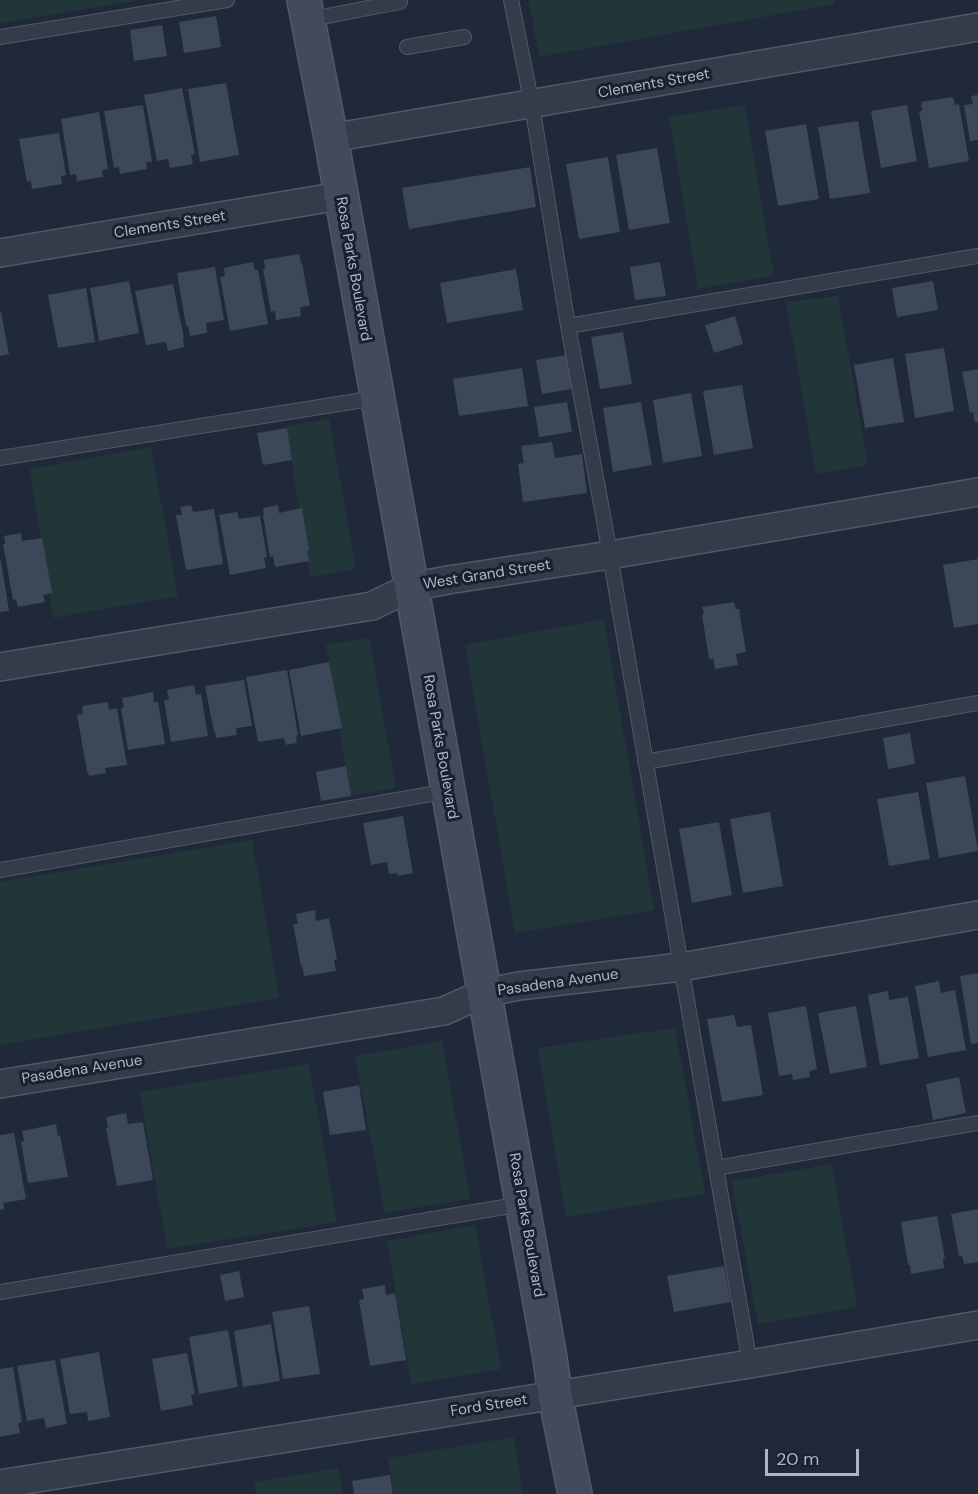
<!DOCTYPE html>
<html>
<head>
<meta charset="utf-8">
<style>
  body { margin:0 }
  #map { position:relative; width:978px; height:1494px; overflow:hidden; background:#202939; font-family:"DM Sans",sans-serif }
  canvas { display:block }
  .scale { position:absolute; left:765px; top:1449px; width:94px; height:27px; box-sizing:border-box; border:3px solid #aeb6c6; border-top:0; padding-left:8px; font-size:18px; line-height:21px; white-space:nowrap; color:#aeb6c6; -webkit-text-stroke:4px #19202e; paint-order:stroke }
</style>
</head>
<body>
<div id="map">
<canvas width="978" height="1494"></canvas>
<div class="scale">20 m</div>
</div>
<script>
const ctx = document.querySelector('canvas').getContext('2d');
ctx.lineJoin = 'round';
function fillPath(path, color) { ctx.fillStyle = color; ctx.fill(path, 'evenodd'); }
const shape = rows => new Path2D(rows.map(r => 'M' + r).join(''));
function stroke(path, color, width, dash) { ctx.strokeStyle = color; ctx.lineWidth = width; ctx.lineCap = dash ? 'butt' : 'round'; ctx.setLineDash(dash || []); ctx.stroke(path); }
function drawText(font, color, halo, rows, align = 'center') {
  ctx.font = font + ' "DM Sans",sans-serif'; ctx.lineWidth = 6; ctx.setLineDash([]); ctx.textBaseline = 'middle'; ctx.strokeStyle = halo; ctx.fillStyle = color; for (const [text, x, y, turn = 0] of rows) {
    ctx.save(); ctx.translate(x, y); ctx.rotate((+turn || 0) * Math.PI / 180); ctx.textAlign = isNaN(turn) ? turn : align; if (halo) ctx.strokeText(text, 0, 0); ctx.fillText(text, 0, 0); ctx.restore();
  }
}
fillPath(shape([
  [0,0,139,0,0,23],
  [529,0,834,0,835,4,539,57],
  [745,105,774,276,698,289,669,117],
  [838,296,868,465,816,474,786,302],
  [329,419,356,569,310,577,286,426],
  [151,447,178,596,53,618,30,469],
  [604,619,654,910,515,933,465,645],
  [369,638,396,788,350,796,326,645],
  [252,840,279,998,0,1045,0,882],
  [675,1028,705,1194,566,1217,538,1048],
  [442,1041,470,1199,385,1213,355,1056],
  [309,1064,337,1222,167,1249,140,1092],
  [832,1164,857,1307,758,1324,732,1181],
  [475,1225,501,1369,411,1384,387,1241],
  [514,1437,523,1494,394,1494,388,1458],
  [338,1468,343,1494,256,1494,254,1482]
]), '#22363a');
fillPath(shape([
  [216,16,221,47,184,53,179,22],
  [162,25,167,56,134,61,130,30],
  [226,83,239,155,200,162,188,89],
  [182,88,195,154,191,155,193,164,170,168,168,159,157,161,144,95],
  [978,95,978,140,970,141,964,105,973,104,971,96],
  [953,97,955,105,959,104,969,161,929,168,919,111,922,111,921,102],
  [143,105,152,162,146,162,147,169,120,174,119,167,114,168,104,111],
  [907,105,917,161,881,168,871,111],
  [99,112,108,169,102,170,103,177,77,181,76,174,70,175,61,119],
  [858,121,870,193,830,199,818,127],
  [806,124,819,199,778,206,765,131],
  [59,133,66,175,61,176,62,184,32,189,31,181,27,182,19,139],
  [657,148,670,223,629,230,616,155],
  [608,157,620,232,579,239,566,164],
  [530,167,536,207,409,229,402,188],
  [299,254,301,263,302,263,310,306,300,307,301,316,276,320,275,311,271,312,263,269,265,269,264,260],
  [253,262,255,270,258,270,268,324,230,331,220,277,225,276,224,268],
  [660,262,666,296,635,300,630,267],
  [215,267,224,320,206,323,207,333,190,336,188,326,186,326,177,273],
  [516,269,523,310,447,323,440,283],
  [129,281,139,333,99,341,90,288],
  [933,281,938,310,897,317,892,288],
  [173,284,184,338,183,339,184,347,168,351,166,342,146,345,135,291],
  [86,288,95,342,58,348,48,295],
  [0,312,1,312,9,354,0,356],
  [735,316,743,344,714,353,705,325],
  [623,332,632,384,600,389,591,337],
  [944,348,954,411,915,418,905,354],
  [566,355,572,389,542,394,536,360],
  [893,358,904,422,865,428,854,365],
  [522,368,528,406,459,416,453,379],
  [978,369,978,422,975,422,973,412,970,413,962,372],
  [742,385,753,448,714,455,703,391],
  [691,393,702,456,663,463,653,400],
  [567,402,572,432,539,437,534,407],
  [641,402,652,465,613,472,603,408],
  [287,428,292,460,263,465,257,433],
  [552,442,555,458,582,454,587,493,523,502,518,464,524,463,521,446],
  [191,505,193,512,214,509,223,564,186,570,176,515,182,515,180,507],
  [278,505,279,513,302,508,309,550,307,551,309,561,275,567,273,556,270,557,263,515,264,515,263,508],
  [237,512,239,519,260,516,267,557,264,558,266,568,230,575,219,515],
  [21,533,22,541,42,538,52,593,43,595,45,602,18,607,16,599,13,600,3,544,5,544,4,536],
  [978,559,978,624,954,628,943,565],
  [0,561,1,561,9,611,0,612],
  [734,602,736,609,739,609,746,652,736,654,738,665,715,669,713,658,709,659,702,615,704,614,702,607],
  [329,662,342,728,301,736,289,670],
  [287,670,298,735,296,736,297,743,286,745,284,738,258,742,246,677],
  [244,680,252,726,236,728,237,735,216,738,215,732,214,732,205,686],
  [194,685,196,695,201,694,208,736,171,742,164,700,169,700,167,690],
  [153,692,154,702,158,702,165,744,128,750,121,708,124,707,122,698],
  [108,702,109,710,117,708,127,765,105,768,106,773,89,776,87,771,77,715,83,714,82,706],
  [910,733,915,764,888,769,883,738],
  [346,766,351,796,321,801,316,772],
  [965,776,978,851,939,858,926,783],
  [918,792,930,859,889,866,877,799],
  [770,812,783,886,743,893,730,819],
  [403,816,413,873,397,876,397,873,389,874,387,862,371,865,363,823],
  [719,822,732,895,692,903,679,829],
  [315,910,316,921,329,918,337,959,334,960,336,971,304,976,302,966,301,966,293,924,298,924,296,914],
  [978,973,978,1043,971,1044,960,976],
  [939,981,941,993,955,990,966,1050,928,1057,915,986],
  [888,991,889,1000,908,997,919,1058,880,1065,868,995],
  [806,1006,817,1069,809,1071,810,1077,793,1080,792,1074,779,1076,768,1013],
  [856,1006,867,1067,830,1074,818,1013],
  [734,1015,737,1027,751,1025,763,1095,722,1102,707,1019],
  [959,1077,966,1113,933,1120,926,1084],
  [359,1085,366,1130,330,1135,323,1092],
  [126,1113,128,1124,143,1122,153,1180,117,1186,106,1128,108,1128,106,1117],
  [56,1124,58,1136,60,1135,68,1177,28,1183,21,1142,24,1141,22,1131],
  [14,1133,26,1199,3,1203,4,1209,0,1210,0,1135],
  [978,1209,978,1262,964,1264,962,1256,959,1256,951,1214],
  [937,1216,945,1258,943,1259,944,1268,911,1274,910,1265,908,1265,901,1222],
  [724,1266,731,1302,674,1312,667,1276],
  [239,1271,244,1297,225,1301,220,1275],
  [385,1285,386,1295,395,1293,406,1360,370,1366,359,1300,364,1299,362,1289],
  [309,1306,320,1374,283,1379,272,1312],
  [271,1324,280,1381,243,1387,234,1331],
  [228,1330,238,1387,199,1394,189,1337],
  [99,1352,110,1417,88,1421,87,1412,70,1414,60,1359],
  [187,1353,195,1394,191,1395,193,1405,161,1411,152,1359],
  [55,1360,67,1424,46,1428,44,1418,27,1421,17,1366],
  [13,1367,22,1422,18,1423,20,1433,0,1437,0,1369],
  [390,1475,393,1494,354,1494,352,1481]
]), '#3c4759');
const lane = shape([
  [511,0,532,105,568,326,603,515,750,1364],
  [308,20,347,12,400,2],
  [0,37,227,0],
  [407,47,464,37],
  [568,326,978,256],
  [0,458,376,398],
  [645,762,978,703],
  [0,870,448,791],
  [716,1168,978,1123],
  [0,1292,522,1204]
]);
const street = shape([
  [331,138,978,27],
  [0,253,340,196],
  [0,667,372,606,411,587,448,580,610,555,978,492],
  [0,1084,444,1011,484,993,519,986,681,967,978,915],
  [0,1484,750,1364,978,1325]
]);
const secondary = shape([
  [304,0,331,138,550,1358,555,1395,575,1494]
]);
stroke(lane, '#515967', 16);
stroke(street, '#515967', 30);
stroke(secondary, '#515967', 36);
stroke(lane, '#343b49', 14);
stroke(street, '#343b49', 27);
stroke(secondary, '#424a5d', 33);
drawText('15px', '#aeb6c6', '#19202e', [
  ["Clements Street",654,84,-10],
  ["Clements Street",170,225,-9],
  ["Rosa Parks Boulevard",353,269,80],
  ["West Grand Street",487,575,-9],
  ["Rosa Parks Boulevard",440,747,80],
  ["Pasadena Avenue",558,983,-8],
  ["Pasadena Avenue",82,1070,-9],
  ["Rosa Parks Boulevard",526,1225,80],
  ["Ford Street",489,1406,-9]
]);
</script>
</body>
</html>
